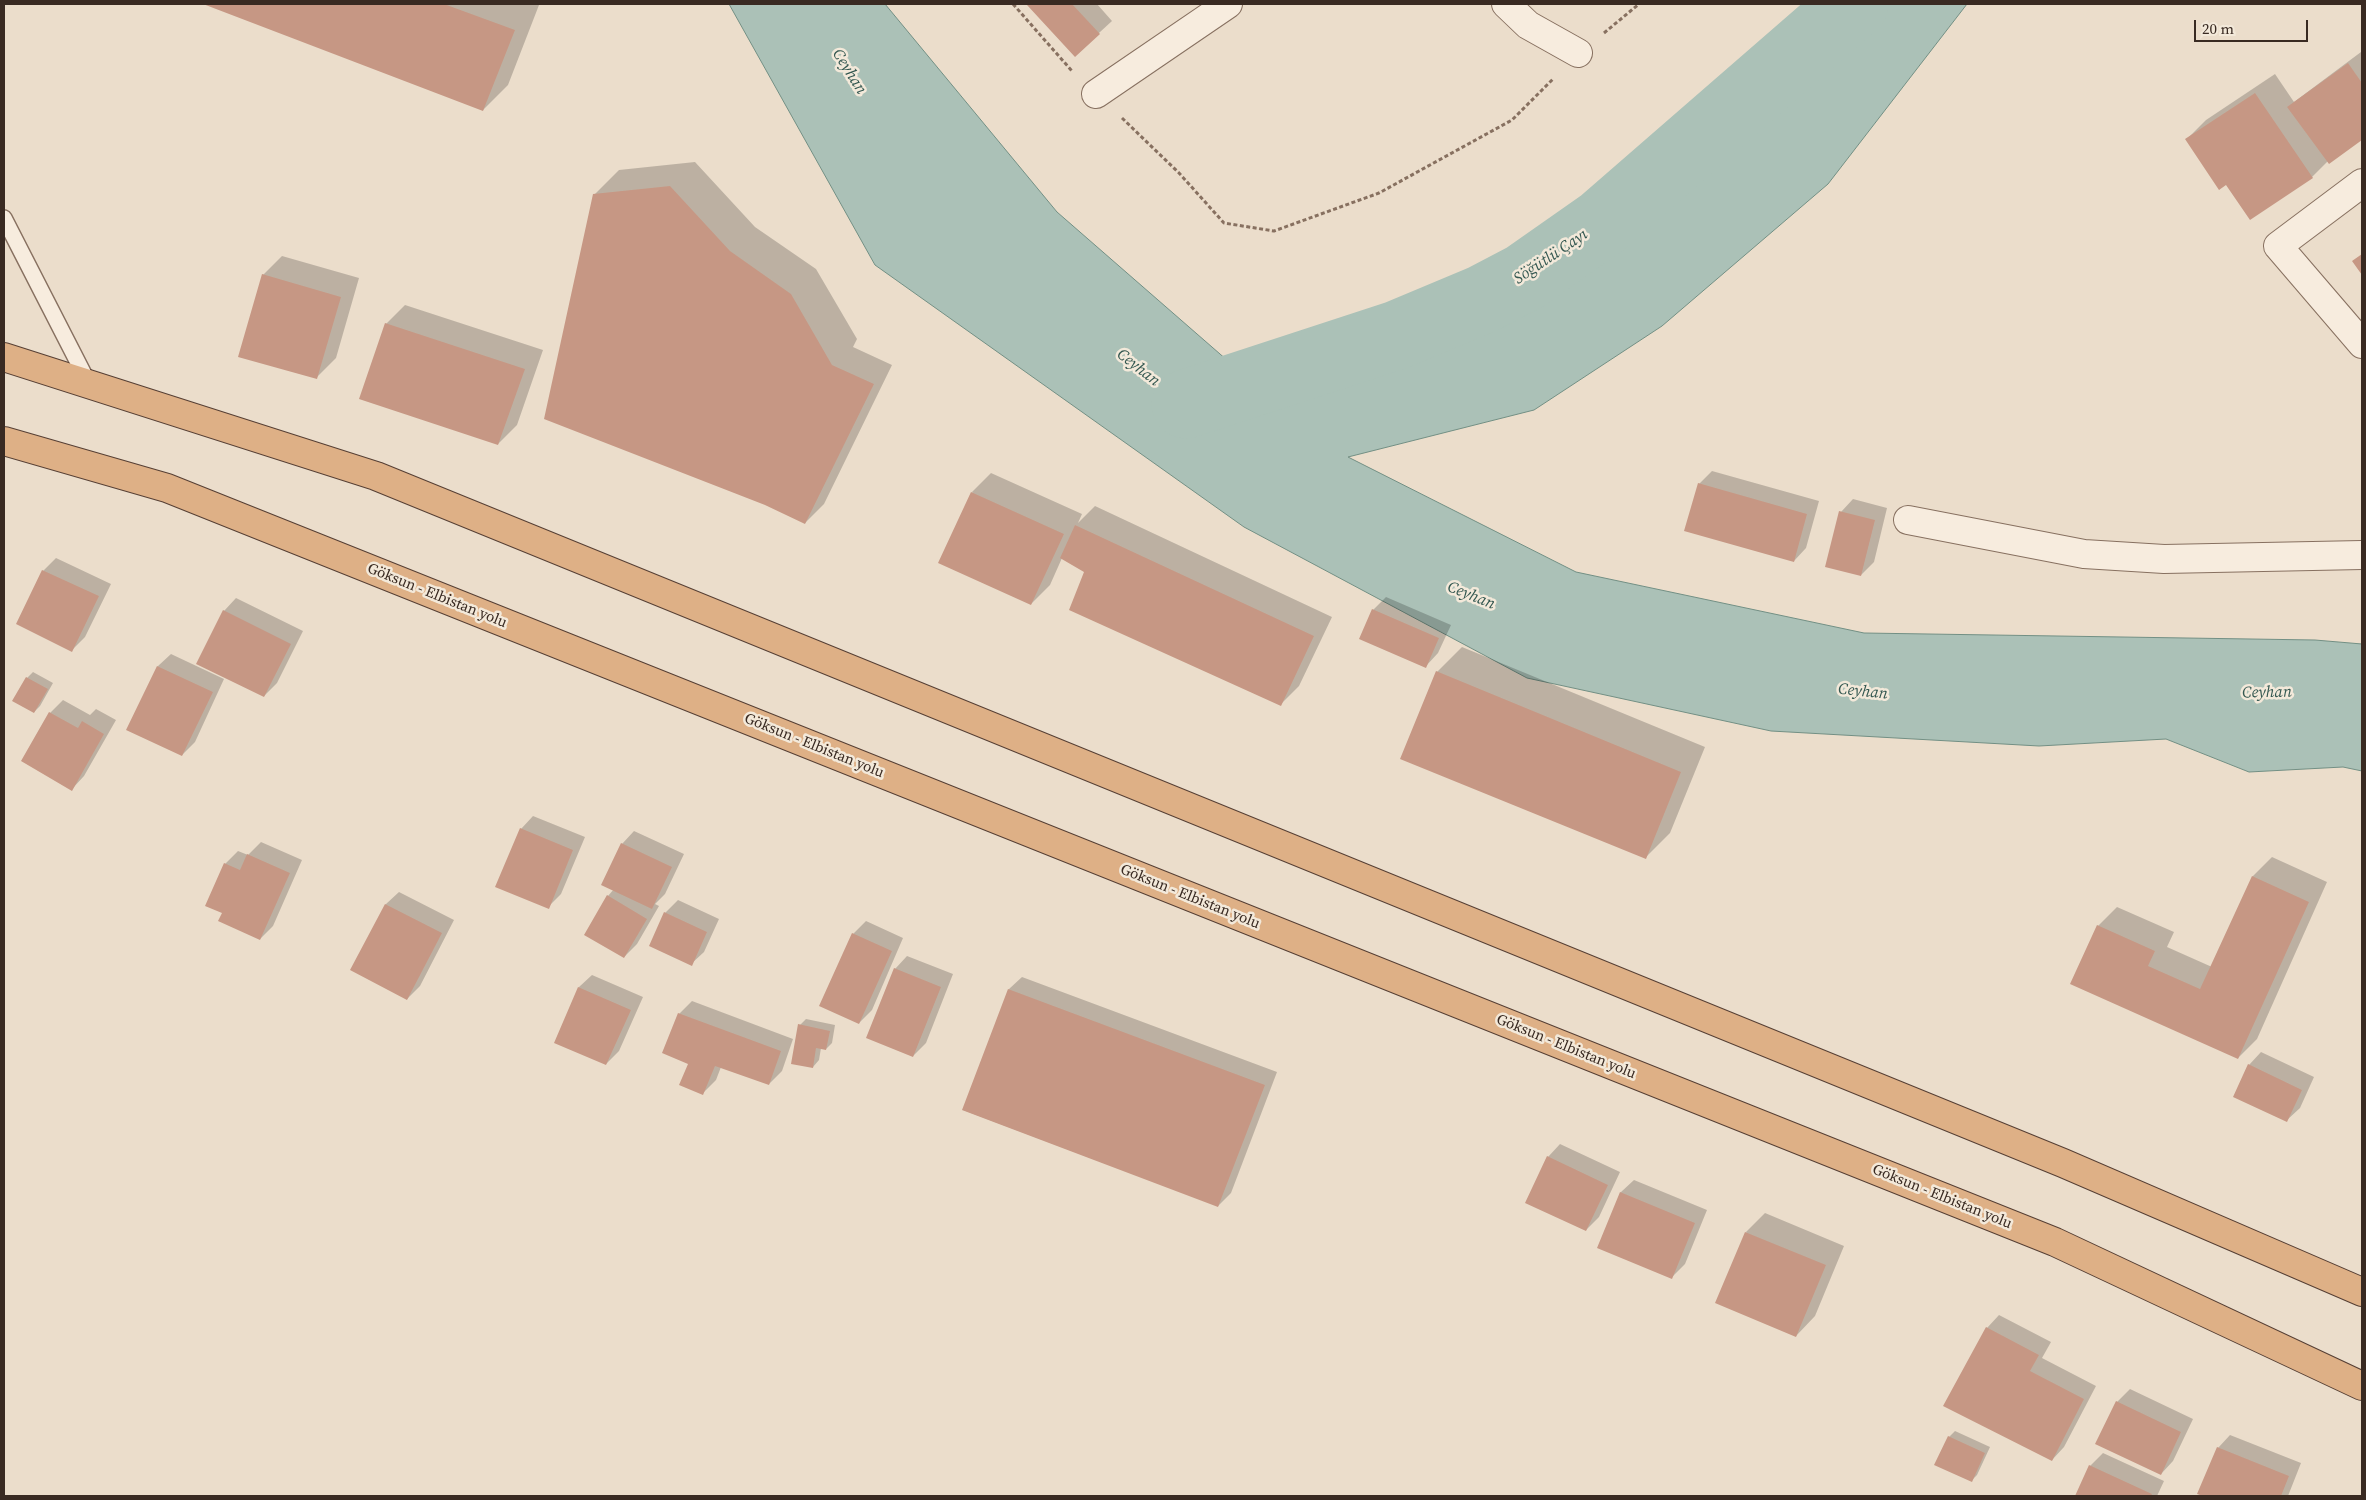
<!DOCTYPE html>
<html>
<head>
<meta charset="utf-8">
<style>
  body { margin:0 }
  #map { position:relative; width:2366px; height:1500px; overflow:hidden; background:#ebddcb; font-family:"Source Serif 4",serif }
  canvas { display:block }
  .frame { position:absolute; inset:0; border:5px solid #392a22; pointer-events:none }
  .scale { position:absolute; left:2194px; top:20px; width:114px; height:22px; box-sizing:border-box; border:2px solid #392a22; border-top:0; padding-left:6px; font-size:15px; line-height:18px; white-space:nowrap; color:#392a22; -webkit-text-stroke:4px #f3e9da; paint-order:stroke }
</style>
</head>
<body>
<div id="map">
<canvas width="2366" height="1500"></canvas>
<div class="frame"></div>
<div class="scale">20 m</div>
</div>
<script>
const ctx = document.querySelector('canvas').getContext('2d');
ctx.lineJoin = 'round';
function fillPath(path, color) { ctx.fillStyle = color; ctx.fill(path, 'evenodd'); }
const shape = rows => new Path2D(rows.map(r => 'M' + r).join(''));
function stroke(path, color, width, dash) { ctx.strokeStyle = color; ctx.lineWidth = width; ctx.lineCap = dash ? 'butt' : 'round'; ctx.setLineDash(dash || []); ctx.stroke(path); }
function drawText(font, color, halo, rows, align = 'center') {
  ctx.font = font + ' "Source Serif 4",serif'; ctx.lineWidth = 5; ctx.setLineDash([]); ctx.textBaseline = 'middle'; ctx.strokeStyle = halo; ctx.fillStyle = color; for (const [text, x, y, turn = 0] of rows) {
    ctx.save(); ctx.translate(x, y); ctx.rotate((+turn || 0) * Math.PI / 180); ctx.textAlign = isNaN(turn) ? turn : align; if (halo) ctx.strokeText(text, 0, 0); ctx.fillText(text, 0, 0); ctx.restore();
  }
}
const water = shape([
  [729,4,885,4,1057,212,1251,381,1340,381,1473,326,1639,230,1837,4,1967,4,1828,184,1662,326,1534,410,1348,457,1576,572,1864,633,2315,640,2362,644,2362,771,2343,767,2249,772,2166,739,2039,746,1771,731,1527,678,1244,527,875,265,729,4]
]);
fillPath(water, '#abc1b7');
stroke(water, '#728f84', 1);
fillPath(shape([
  [206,4,534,4,539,5,508,85,483,110],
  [1030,4,1097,4,1112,21,1075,55,1028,5],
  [2361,52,2362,139,2329,163,2328,161,2312,177,2226,184,2187,139,2206,120,2275,74,2294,102],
  [695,162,755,227,816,269,857,339,853,347,892,365,824,504,805,523,594,195,619,170],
  [282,256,359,278,336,358,317,377,263,275],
  [405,305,543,350,517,425,498,444,386,324],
  [1712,471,1819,501,1806,548,1794,561,1699,484],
  [991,473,1082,514,1078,523,1095,506,1332,617,1299,686,1280,705,1086,572,1062,558,1050,585,1031,604,972,492],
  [1853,499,1887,508,1874,562,1861,575,1841,512],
  [56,558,111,584,85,637,72,650,43,571],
  [1386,597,1451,625,1438,653,1426,666,1373,610],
  [236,598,303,631,277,683,264,696,224,611],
  [1462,647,1705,747,1670,833,1645,858,1437,672],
  [171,654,224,679,195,742,182,755,128,729,158,666],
  [33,672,53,683,40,706,34,712,27,678],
  [63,700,90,715,96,709,116,720,84,776,72,789,22,761,50,713],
  [533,816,585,837,561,894,548,907,521,829],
  [634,831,684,854,665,894,655,904,659,906,637,944,624,957,608,896,614,889,622,844],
  [261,842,302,860,273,926,260,939,223,912,225,864,238,851,248,855],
  [2272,857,2327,882,2257,1039,2238,1058,2098,926,2117,907,2174,932,2167,947,2212,967,2253,876],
  [399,892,454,920,420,986,407,999,352,970,386,904],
  [678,900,719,919,704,952,691,964,665,913],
  [866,921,903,938,872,1010,859,1023,853,934],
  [907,956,953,974,926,1043,913,1056,895,969],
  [592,975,643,997,619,1051,606,1064,555,1042,579,987],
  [1022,977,1277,1072,1231,1193,1218,1206,963,1110,1009,989],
  [692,1001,793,1039,782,1071,769,1084,721,1067,716,1080,703,1093,689,1063,679,1014],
  [806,1019,835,1025,832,1043,826,1049,821,1048,819,1060,813,1067,800,1025],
  [2261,1052,2314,1077,2300,1108,2287,1120,2249,1065],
  [1560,1144,1620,1172,1599,1217,1586,1230,1548,1157],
  [1634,1180,1707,1210,1685,1264,1672,1277,1598,1247,1621,1192],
  [1765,1213,1844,1246,1815,1316,1796,1336,1746,1232],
  [1999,1315,2051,1342,2042,1358,2096,1386,2064,1447,2052,1460,1987,1328],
  [2130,1389,2193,1419,2173,1461,2161,1474,2117,1402],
  [1955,1431,1990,1447,1977,1475,1971,1481,1949,1437],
  [2230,1435,2301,1463,2288,1496,2206,1496,2199,1493,2218,1448],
  [2103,1453,2164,1481,2157,1496,2076,1496,2090,1466]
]), '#0003');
stroke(shape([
  [1186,404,1397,335,1483,299,1525,277,1602,223,1854,4]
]), '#abc1b7', 69);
fillPath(shape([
  [203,4,444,4,515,30,483,111],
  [1028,4,1072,4,1100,34,1075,57,1027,5],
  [2348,63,2362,83,2362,140,2329,164,2287,107],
  [2255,93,2313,178,2250,220,2226,185,2219,190,2185,139],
  [670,186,730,251,791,294,832,365,874,384,805,524,765,505,544,419,593,194],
  [2362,254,2362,275,2352,261],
  [262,274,341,297,317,379,238,357],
  [385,323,525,369,498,445,359,399],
  [1698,483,1807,514,1794,562,1684,531],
  [971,492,1064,534,1031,605,938,563],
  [1839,511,1875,520,1861,576,1825,567],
  [1075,525,1314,636,1281,706,1069,610,1084,572,1060,558],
  [42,570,99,596,72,652,16,624],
  [1372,609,1439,638,1426,668,1359,639],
  [223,610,291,644,264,697,196,664],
  [157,666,213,692,182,756,126,730],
  [1436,671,1681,772,1646,859,1400,759],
  [26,677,48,689,34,713,12,701],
  [49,712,78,728,82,721,104,734,72,791,21,761],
  [520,828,573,850,549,909,495,887],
  [621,843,672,867,652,909,601,885],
  [247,854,290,873,260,940,218,921,222,913,205,906,224,863,240,870],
  [2252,876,2309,902,2238,1059,2070,984,2097,925,2155,951,2148,966,2200,989],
  [607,895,647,919,624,958,584,935],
  [385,904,442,933,407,1000,350,970],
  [664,912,707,932,692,966,649,946],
  [852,933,892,951,859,1024,819,1006],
  [894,968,941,987,913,1057,866,1038],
  [578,987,631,1010,606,1065,554,1043],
  [1008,989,1265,1085,1218,1207,962,1110],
  [678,1013,781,1051,769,1085,715,1066,703,1095,679,1085,688,1064,662,1053],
  [798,1024,830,1031,826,1050,816,1048,813,1068,791,1064],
  [2248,1064,2302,1090,2287,1122,2233,1097],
  [1547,1156,1608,1185,1586,1231,1525,1203],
  [1620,1192,1695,1223,1672,1279,1597,1248],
  [1745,1232,1826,1265,1796,1337,1715,1303],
  [1986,1327,2039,1355,2030,1371,2084,1399,2052,1461,1943,1406],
  [2116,1401,2181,1432,2161,1475,2095,1444],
  [1948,1436,1985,1453,1972,1482,1934,1465],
  [2217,1447,2289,1476,2281,1496,2203,1496,2197,1494],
  [2089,1465,2152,1494,2151,1496,2075,1496]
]), '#c69784');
const service = shape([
  [4,218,89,384]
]);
const minor = shape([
  [1506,4,1528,25,1578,53],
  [1096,94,1228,4],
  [2362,183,2278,246,2362,344],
  [1908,520,2084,554,2164,559,2362,555]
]);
const trunk = shape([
  [4,357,376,476,2063,1163,2362,1292],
  [4,441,167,488,2055,1242,2362,1386]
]);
stroke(service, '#877060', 18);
stroke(minor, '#877060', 30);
stroke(trunk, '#563f34', 30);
stroke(shape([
  [1013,4,1072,71],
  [1604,33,1639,4],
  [1122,118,1179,173,1224,223,1274,231,1379,193,1512,120,1553,79]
]), '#877060', 3, [4, 2.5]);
stroke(service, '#f7ecde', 15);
stroke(minor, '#f7ecde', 28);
stroke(trunk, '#deb086', 28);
drawText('15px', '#392a22', '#f3e9da', [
  ["Göksun - Elbistan yolu",437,596,22],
  ["Göksun - Elbistan yolu",814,746,22],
  ["Göksun - Elbistan yolu",1190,897,22],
  ["Göksun - Elbistan yolu",1566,1047,22],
  ["Göksun - Elbistan yolu",1942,1197,22]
]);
drawText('italic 16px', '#335750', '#f3e9da', [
  ["Ceyhan",849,72,58],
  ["Söğütlü Çayı",1551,257,-34],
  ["Ceyhan",1138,368,38],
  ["Ceyhan",1471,596,22],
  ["Ceyhan",1863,692,6],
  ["Ceyhan",2267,693,-1]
]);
</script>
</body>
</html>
